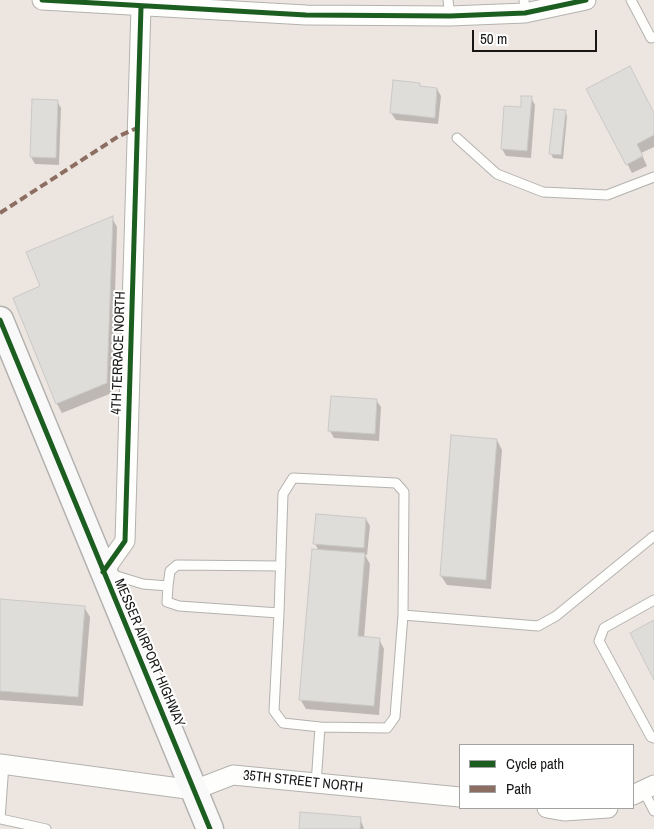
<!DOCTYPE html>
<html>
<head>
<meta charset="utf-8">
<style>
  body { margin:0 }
  #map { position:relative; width:654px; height:829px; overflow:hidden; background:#f8f5f2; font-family:"Archivo Narrow",sans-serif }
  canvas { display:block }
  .legend { position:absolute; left:459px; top:744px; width:175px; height:65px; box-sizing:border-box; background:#fff; border:1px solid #a3a2a2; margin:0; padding:6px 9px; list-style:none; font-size:15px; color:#191716 }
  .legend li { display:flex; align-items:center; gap:10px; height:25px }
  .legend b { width:25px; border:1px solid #a3a2a2 }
  .scale { position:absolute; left:472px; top:30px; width:125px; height:22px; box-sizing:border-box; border:2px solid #191716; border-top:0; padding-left:6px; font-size:15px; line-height:18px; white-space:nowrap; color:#191716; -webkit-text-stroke:4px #fff; paint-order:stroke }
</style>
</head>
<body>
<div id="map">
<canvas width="654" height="829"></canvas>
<ul class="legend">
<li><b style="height:6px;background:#1b5e20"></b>Cycle path</li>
<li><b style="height:6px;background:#8d6e63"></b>Path</li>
</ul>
<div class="scale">50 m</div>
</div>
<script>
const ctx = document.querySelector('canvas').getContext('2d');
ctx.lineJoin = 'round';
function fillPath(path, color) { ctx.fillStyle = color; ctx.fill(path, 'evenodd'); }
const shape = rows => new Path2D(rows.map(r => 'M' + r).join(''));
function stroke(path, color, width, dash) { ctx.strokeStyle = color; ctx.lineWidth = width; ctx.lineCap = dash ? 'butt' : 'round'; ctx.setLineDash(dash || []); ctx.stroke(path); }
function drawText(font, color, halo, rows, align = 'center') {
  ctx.font = font + ' "Archivo Narrow",sans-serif'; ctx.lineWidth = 4; ctx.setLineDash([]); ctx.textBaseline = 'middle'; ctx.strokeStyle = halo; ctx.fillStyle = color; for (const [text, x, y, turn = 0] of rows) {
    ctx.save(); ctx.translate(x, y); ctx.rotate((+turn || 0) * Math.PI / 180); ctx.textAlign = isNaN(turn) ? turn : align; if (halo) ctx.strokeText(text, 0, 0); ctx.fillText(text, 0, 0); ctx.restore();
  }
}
fillPath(shape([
  [0,0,654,0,654,829,0,829],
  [460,745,633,745,633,808,460,808]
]), '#ede6e0');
fillPath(shape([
  [419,84,421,88,437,89,441,96,438,124,396,120,391,113],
  [588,89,654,114,654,147,641,153,647,166,632,173],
  [531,98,535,105,531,158,506,156,502,149,522,108],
  [57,101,61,108,59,165,35,164,31,157],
  [565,111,567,116,563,159,553,158,551,154],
  [112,218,117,227,112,393,62,413,57,404,41,287],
  [376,400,381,407,379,441,334,438,330,431],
  [497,440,502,450,491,589,447,585,441,576],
  [366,519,370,526,367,555,365,555,370,564,364,638,379,639,384,649,379,715,306,709,300,699,319,551,315,544],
  [0,600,84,607,90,617,83,706,0,700],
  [360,818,364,829,300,829]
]), '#0003');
const building = shape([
  [630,66,654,113,654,135,637,144,643,156,626,165,586,89,630,66],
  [393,80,420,83,420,86,437,88,435,118,390,113,393,80],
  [521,96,532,96,527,151,501,149,504,106,521,107,521,96],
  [32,99,58,100,56,158,30,157,32,99],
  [554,109,566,110,561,155,549,154,554,109],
  [113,216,107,383,56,404,13,298,40,286,26,252,113,216],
  [331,396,377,399,375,434,328,431,331,396],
  [451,435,497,439,486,580,440,576,451,435],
  [316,514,366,518,364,548,313,544,316,514],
  [312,549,365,553,358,636,380,638,374,706,299,700,312,549],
  [0,599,85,606,78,697,0,691,0,599],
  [654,620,654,680,630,633,654,620],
  [300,812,361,817,360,829,299,829,300,812]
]);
fillPath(building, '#dfddda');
stroke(building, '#cbc9c7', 1);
const service = shape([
  [448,0,450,16],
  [524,0,525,13],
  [631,0,651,38,654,37],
  [457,138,497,174,543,192,607,195,654,177],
  [110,574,143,584,168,586,167,602,179,606,279,613,283,494,293,478,396,483,404,492,403,615,538,626,556,616,654,536],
  [168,586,170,571,177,565,281,566],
  [654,600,604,628,599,641,651,737,654,738],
  [279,613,274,711,283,723,320,727,316,784],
  [320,727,387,728,395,717,403,615],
  [643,790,654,811],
  [0,819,4,764],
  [1,819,46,829]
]);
const minor = shape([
  [42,0,306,15,450,16,525,13,586,0],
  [103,572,125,541,141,7],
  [0,764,194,790,233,775,460,797],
  [633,795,654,785],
  [547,808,564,811,608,808]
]);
const secondary = shape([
  [0,320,210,829]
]);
stroke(service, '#b4b2af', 11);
stroke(minor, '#b4b2af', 21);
stroke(secondary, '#b4b2af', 29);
stroke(service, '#fefefd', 9);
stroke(minor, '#fefefd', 19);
stroke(secondary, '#f9f9fa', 26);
stroke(shape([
  [0,213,119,136,137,128]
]), '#8d6e63', 4, [8, 4]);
stroke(shape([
  [42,0,306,15,450,16,525,13,586,0],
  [0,320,210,829],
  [103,572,125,541,141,7]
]), '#1b5e20', 5);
drawText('14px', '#191716', '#fff', [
  ["4TH TERRACE NORTH",119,353,-88],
  ["MESSER AIRPORT HIGHWAY",149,653,67],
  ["35TH STREET NORTH",303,782,6]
]);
</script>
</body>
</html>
